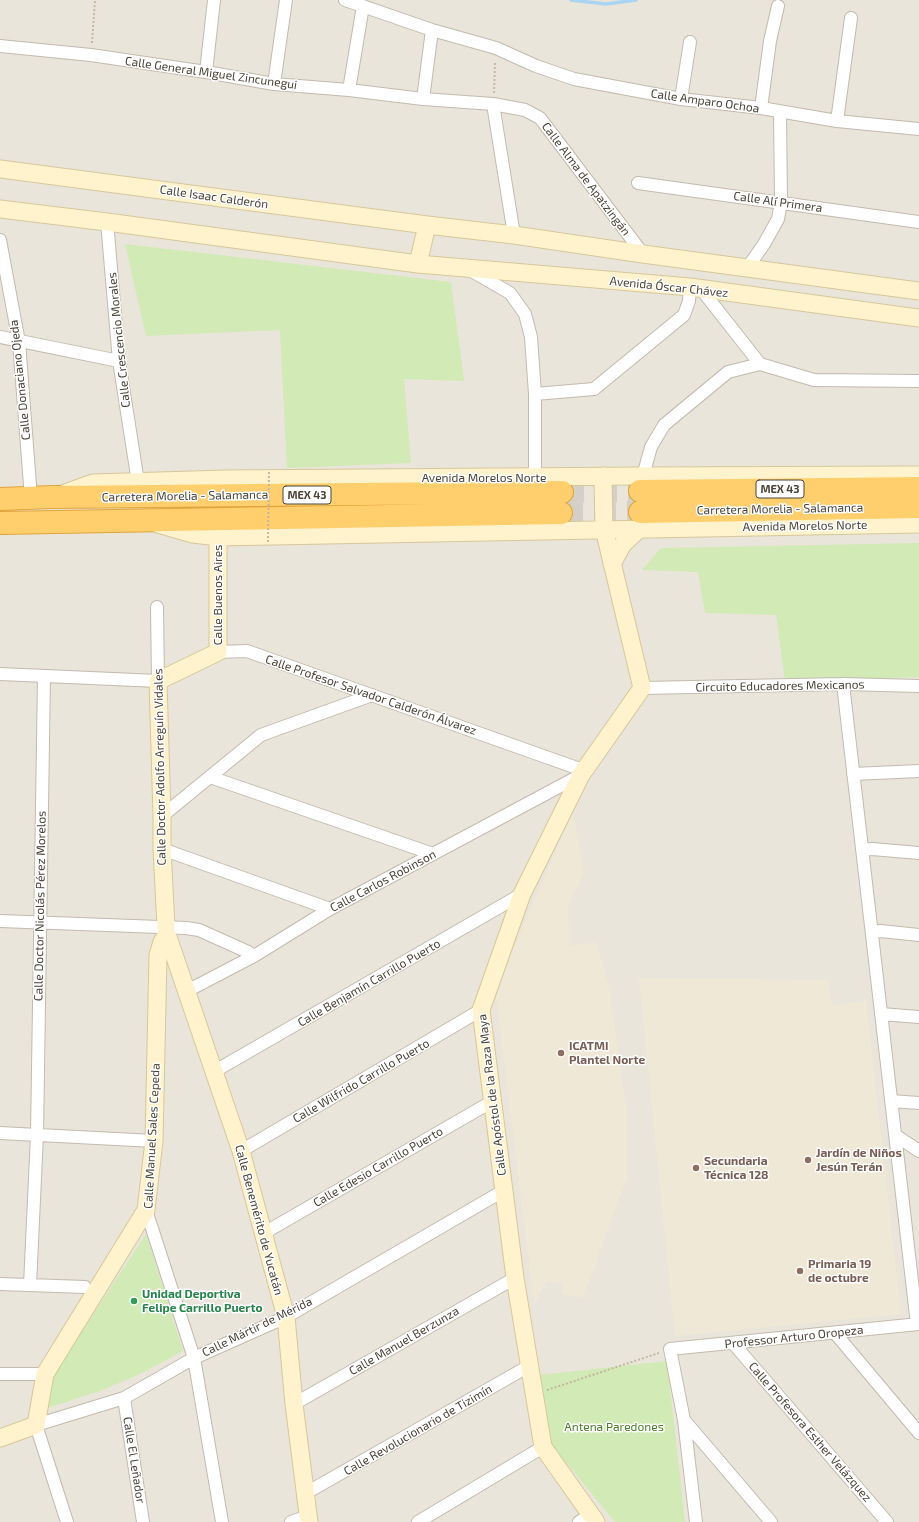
<!DOCTYPE html>
<html>
<head>
<meta charset="utf-8">
<style>
  body { margin:0 }
  canvas { display:block; background:#f6f3ec }
</style>
</head>
<body>
<canvas width="919" height="1522"></canvas>
<script>
const ctx = document.querySelector('canvas').getContext('2d');
ctx.lineJoin = 'round';
function fillPath(path, color) { ctx.fillStyle = color; ctx.fill(path, 'evenodd'); }
const shape = rows => new Path2D(rows.map(r => 'M' + r).join(''));
function stroke(path, color, width, dash) { ctx.strokeStyle = color; ctx.lineWidth = width; ctx.lineCap = dash ? 'butt' : 'round'; ctx.setLineDash(dash || []); ctx.stroke(path); }
function drawText(font, color, halo, rows, align = 'center') {
  ctx.font = font + ' "Exo 2",sans-serif'; ctx.lineWidth = 3; ctx.setLineDash([]); ctx.textBaseline = 'middle'; ctx.strokeStyle = halo; ctx.fillStyle = color; for (const [text, x, y, turn = 0] of rows) {
    ctx.save(); ctx.translate(x, y); ctx.rotate((+turn || 0) * Math.PI / 180); ctx.textAlign = isNaN(turn) ? turn : align; if (halo) ctx.strokeText(text, 0, 0); ctx.fillText(text, 0, 0); ctx.restore();
  }
}
fillPath(shape([
  [0,0,919,0,919,1522,0,1522]
]), '#eae5da');
fillPath(shape([
  [573,812,584,872,568,906,569,946,596,942,609,987,627,1116,627,1177,583,1298,562,1294,562,1283,547,1281,534,1305,495,990],
  [639,978,828,980,832,1006,866,1001,901,1314,675,1336]
]), '#efe8d6');
fillPath(shape([
  [125,244,451,282,464,381,404,379,411,463,287,468,280,330,146,336],
  [919,543,919,677,785,681,776,615,705,613,698,572,642,570,661,548],
  [146,1234,183,1351,140,1374,100,1391,47,1408,54,1374],
  [667,1361,685,1522,615,1522,547,1439,539,1375]
]), '#d2eab5');
stroke(shape([
  [571,0,606,4,636,0]
]), '#a9d4f2', 3.5);
stroke(shape([
  [562,492,640,491],
  [561,513,640,512]
]), '#d4d0c8', 22, [22, 11]);
const street = shape([
  [345,0,432,30,496,48,536,66,574,79,681,99,761,108,837,121,919,129],
  [0,46,91,55,206,72,274,84,349,90,423,99,493,104,525,110,540,118,643,254],
  [206,72,214,0],
  [274,84,286,0],
  [349,90,363,6],
  [423,99,432,30],
  [681,99,690,42],
  [493,104,514,235],
  [761,108,770,41,778,6],
  [837,121,851,18],
  [638,183,919,222],
  [107,222,119,361,138,482],
  [0,240,19,342,31,498],
  [748,267,764,244,778,219,781,202,780,112],
  [470,270,510,293,525,314,531,337,535,394,535,477],
  [701,289,760,364],
  [0,337,119,361],
  [535,394,594,389,684,315,689,301,690,287],
  [643,476,651,447,664,425,728,372,760,364,814,380,919,381],
  [218,652,247,651,577,768,585,769],
  [0,674,158,681,157,607],
  [843,684,917,1324],
  [642,688,843,684,919,686],
  [853,774,919,771],
  [210,777,433,854],
  [162,816,261,735,372,695],
  [162,849,330,909],
  [862,850,872,849,919,853],
  [0,921,186,928,199,930,248,952,254,956],
  [872,932,881,931,919,935],
  [187,991,254,956,330,909,581,775],
  [881,1014,919,1017],
  [215,1071,522,894],
  [891,1101,919,1103],
  [0,1133,154,1141],
  [895,1135,919,1151],
  [241,1151,481,1010],
  [146,1210,194,1358,222,1522],
  [264,1233,493,1101],
  [0,1284,85,1287],
  [30,1285,37,1135,44,676],
  [835,1333,919,1433],
  [733,1343,887,1522],
  [0,1374,45,1374],
  [124,1398,143,1522],
  [294,1404,515,1278],
  [684,1420,771,1522],
  [306,1493,529,1366],
  [67,1522,36,1425,124,1398,194,1358,286,1317,503,1191],
  [291,1522,308,1516],
  [418,1522,543,1447],
  [579,1522,590,1515],
  [696,1522,684,1420,670,1349,919,1324]
]);
const secondary = shape([
  [0,169,427,225,514,235,643,254,919,291],
  [0,209,107,222,418,264,690,287,919,318],
  [418,264,427,225],
  [65,493,93,483,225,479,643,476,919,475],
  [158,524,193,534,218,537,919,524],
  [612,564,623,544,639,529],
  [166,927,162,849,162,816,158,681,218,652,218,537],
  [167,934,241,1151,286,1317,294,1404,309,1522],
  [0,1438,36,1425,45,1374,146,1210,154,1141,158,955,162,942,167,934],
  [596,1522,543,1447,515,1278,481,1010,522,894,581,775,642,688,604,529,603,476]
]);
const highway = shape([
  [640,491,919,488],
  [0,499,52,497,562,492],
  [640,512,919,507],
  [0,523,561,513]
]);
stroke(street, '#c2bbae', 14);
stroke(secondary, '#d6c79b', 19);
stroke(highway, '#e0a43c', 24);
stroke(shape([
  [92,43,95,0],
  [494,93,495,62],
  [547,1390,659,1353]
]), '#c4b79f', 2, [2, 2]);
stroke(street, '#fff', 12);
stroke(secondary, '#fff3cd', 17);
stroke(highway, '#ffcf6e', 22);
stroke(shape([
  [268,542,269,472]
]), '#c4b79f', 2, [2, 2]);
for (const [x, y, r, color] of [
  [561,1053,4,"#8d6e63"],
  [808,1160,4,"#8d6e63"],
  [696,1168,4,"#8d6e63"],
  [800,1271,4,"#8d6e63"],
  [134,1301,4,"#2e9e5b"]
]) { const dot = new Path2D(); dot.arc(x, y, r, 0, 2 * Math.PI); ctx.fillStyle = color; ctx.fill(dot); stroke(dot, '#fff', 1.5); }
for (const [x, y, w] of [
  [780,489,48],
  [307,495,48]
]) { const box = new Path2D(); box.roundRect(x - w / 2, y - 9, w, 18, 3); ctx.fillStyle = '#fff'; ctx.fill(box); stroke(box, '#4b4439', 1); }
drawText('bold 11px', '#4b4439', null, [
  ["MEX 43",780,489],
  ["MEX 43",307,495]
]);
drawText('12px', '#4b4439', '#fff', [
  ["Calle General Miguel Zincunegui",211,73,8],
  ["Calle Amparo Ochoa",705,101,8],
  ["Calle Alma de Apatzingán",586,179,53],
  ["Calle Isaac Calderón",214,197,8],
  ["Calle Alí Primera",778,202,8],
  ["Avenida Óscar Chávez",669,287,6],
  ["Calle Crescencio Morales",119,340,-96],
  ["Calle Donaciano Ojeda",20,380,-96],
  ["Avenida Morelos Norte",484,478],
  ["Carretera Morelia - Salamanca",185,496,-1],
  ["Carretera Morelia - Salamanca",780,509,-1],
  ["Avenida Morelos Norte",805,526,-1],
  ["Calle Buenos Aires",218,595,-90],
  ["Circuito Educadores Mexicanos",780,686,-1],
  ["Calle Profesor Salvador Calderón Álvarez",371,695,19],
  ["Calle Doctor Adolfo Arreguín Vidales",160,767,-91],
  ["Calle Carlos Robinson",383,881,-28],
  ["Calle Doctor Nicolás Pérez Morelos",40,906,-89],
  ["Calle Benjamín Carrillo Puerto",369,983,-30],
  ["Calle Wilfrido Carrillo Puerto",361,1081,-30],
  ["Calle Apóstol de la Raza Maya",492,1095,-97],
  ["Calle Manuel Sales Cepeda",152,1136,-87],
  ["Calle Edesio Carrillo Puerto",378,1167,-30],
  ["Calle Benemérito de Yucatán",259,1220,75],
  ["Calle Mártir de Mérida",257,1327,-26],
  ["Professor Arturo Oropeza",794,1337,-6],
  ["Calle Manuel Berzunza",404,1341,-30],
  ["Calle Revolucionario de Tizimín",418,1430,-30],
  ["Calle Profesora Esther Velázquez",810,1432,49],
  ["Calle El Leñador",134,1460,81]
]);
drawText('bold 12px', '#785e54', '#fff', [
  ["ICATMI",569,1046],
  ["Plantel Norte",569,1060],
  ["Jardín de Niños",816,1153],
  ["Jesún Terán",816,1167],
  ["Secundaria",704,1161],
  ["Técnica 128",704,1175],
  ["Primaria 19",808,1264],
  ["de octubre",808,1278]
], 'left');
drawText('bold 12px', '#27864d', '#fff', [
  ["Unidad Deportiva",142,1294],
  ["Felipe Carrillo Puerto",142,1308]
], 'left');
drawText('12px', '#4a7f2a', '#fff', [
  ["Antena Paredones",614,1427]
]);
</script>
</body>
</html>
